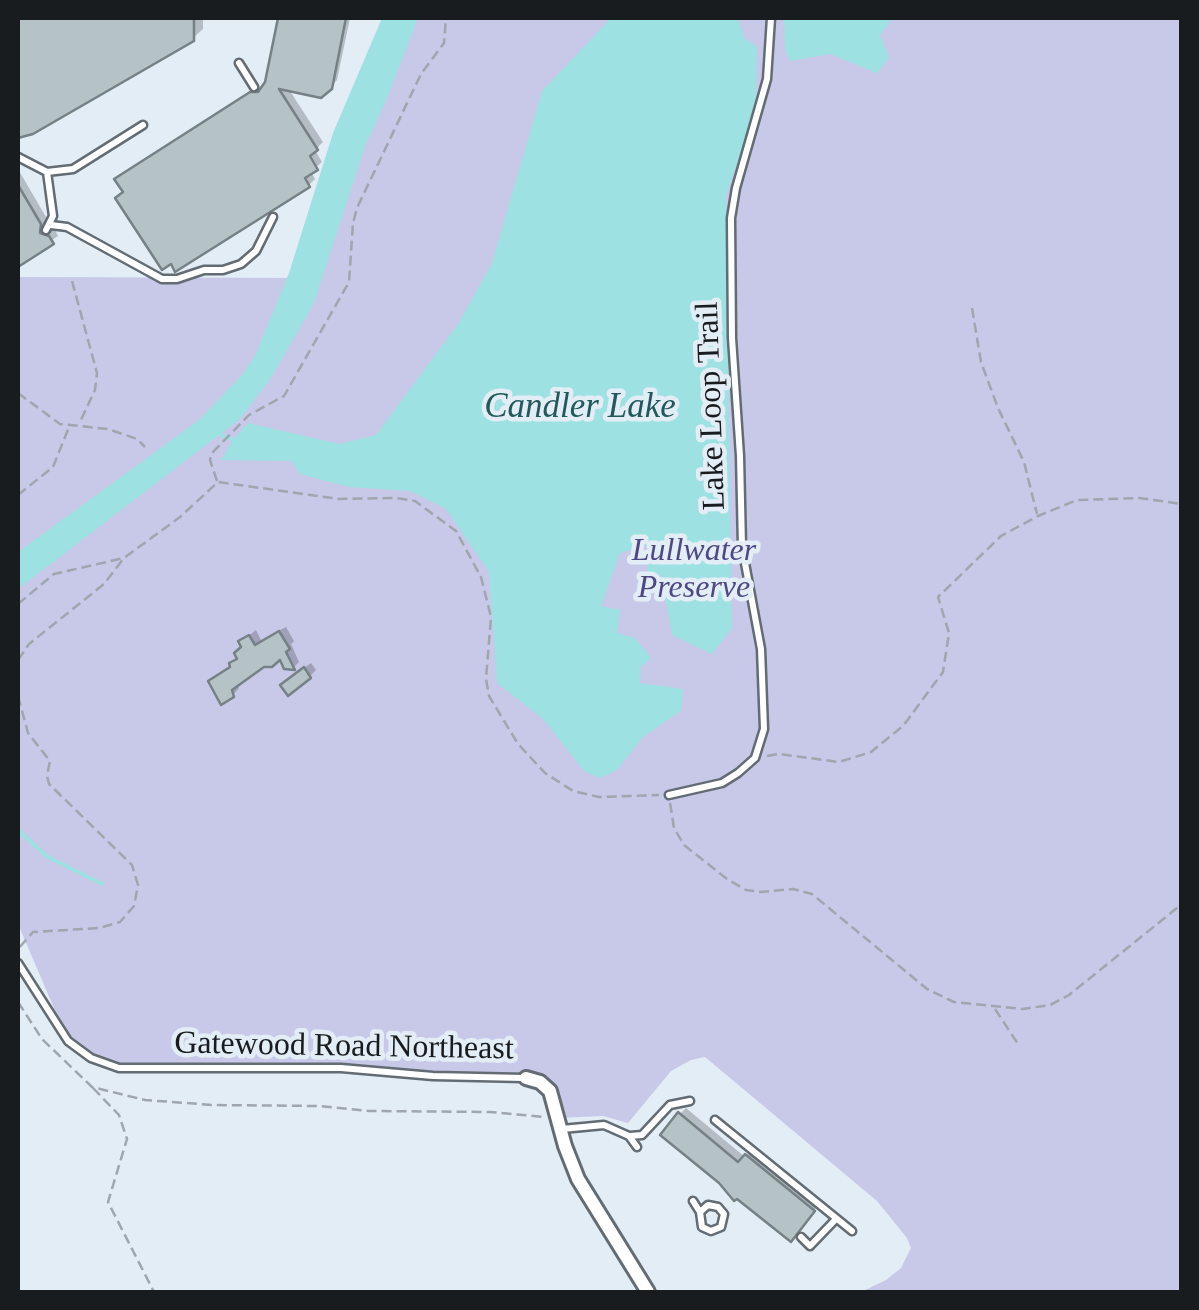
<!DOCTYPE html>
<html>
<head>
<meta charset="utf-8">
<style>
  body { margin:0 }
  #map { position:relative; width:1199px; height:1310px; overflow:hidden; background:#e3edf6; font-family:"Times New Roman",serif }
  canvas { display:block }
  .frame { position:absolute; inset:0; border:20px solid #191c1f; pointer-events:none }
</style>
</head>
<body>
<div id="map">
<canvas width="1199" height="1310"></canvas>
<div class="frame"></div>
</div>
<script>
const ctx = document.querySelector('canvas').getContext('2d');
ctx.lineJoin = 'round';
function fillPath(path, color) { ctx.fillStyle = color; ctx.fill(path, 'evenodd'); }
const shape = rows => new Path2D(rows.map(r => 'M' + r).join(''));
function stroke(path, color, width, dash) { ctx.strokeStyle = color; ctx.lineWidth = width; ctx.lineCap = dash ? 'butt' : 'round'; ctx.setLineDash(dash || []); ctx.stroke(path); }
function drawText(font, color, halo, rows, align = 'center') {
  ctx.font = font + ' "Times New Roman",serif'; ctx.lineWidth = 9; ctx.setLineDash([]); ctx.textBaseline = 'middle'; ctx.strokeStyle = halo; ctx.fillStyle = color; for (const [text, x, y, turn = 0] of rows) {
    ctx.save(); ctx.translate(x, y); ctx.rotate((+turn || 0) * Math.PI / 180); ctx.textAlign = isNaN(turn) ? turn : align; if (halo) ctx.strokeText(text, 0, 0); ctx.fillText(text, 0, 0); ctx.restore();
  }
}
fillPath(shape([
  [400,18,1181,18,1181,1292,861,1292,886,1280,901,1268,911,1248,907,1238,877,1201,705,1057,691,1060,671,1071,628,1123,603,1116,558,1118,540,1082,341,1068,190,1070,104,1064,68,1041,18,924,18,277,303,278]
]), '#c8c8e8');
fillPath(shape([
  [382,18,418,18,386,101,365,146,314,303,271,378,240,419,18,589,18,552,199,420,241,376,255,356,289,273,333,133],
  [611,18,738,18,744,38,757,47,756,109,726,195,732,628,712,654,672,635,661,574,654,582,647,570,651,544,620,553,601,606,620,610,617,633,635,638,651,658,641,667,640,683,683,689,681,711,643,737,617,770,600,778,584,771,543,719,497,683,489,572,446,509,410,491,349,487,300,474,291,461,221,460,233,440,248,423,339,444,376,435,458,324,492,263,542,91],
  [784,18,893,18,880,35,889,58,877,73,830,54,790,61,785,50]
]), '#9ee1e3');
fillPath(shape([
  [18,18,203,18,203,29,192,39,32,132,18,136],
  [281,18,350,18,337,80,330,87,288,88,323,142,315,150,322,162,311,172,315,179,309,185,176,268,126,191,124,173,258,87,266,86],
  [18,169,46,217,45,227,55,230,58,236,18,264],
  [286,627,294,641,291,644,299,662,294,667,286,666,280,656,264,664,237,683,239,688,233,695,217,675,233,666,244,647,241,642,256,630,261,640],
  [311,663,316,670,310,676,289,679],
  [686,1108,745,1157,753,1150,819,1204,797,1232,721,1181,680,1114]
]), '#0003');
stroke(shape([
  [219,434,233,440],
  [18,830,46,856,102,884]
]), '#9ee1e3', 4);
const building = shape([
  [18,18,194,18,194,41,33,134,18,138,18,18],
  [278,18,346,18,332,89,321,98,279,89,318,150,310,156,318,170,305,178,310,187,175,272,171,264,162,270,115,198,123,192,114,179,250,92,258,92,265,82,278,18],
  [18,185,41,224,40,233,49,236,54,244,18,267,18,185],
  [279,631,290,649,286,652,295,670,284,669,280,660,272,667,264,667,232,690,234,697,221,705,208,681,230,667,229,663,237,659,234,653,241,647,238,641,249,635,255,645,279,631],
  [304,667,311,678,288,696,280,685,304,667],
  [678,1112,738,1162,745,1154,815,1211,791,1242,737,1199,734,1201,719,1183,660,1135,678,1112]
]);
fillPath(building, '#b5c2c6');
stroke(building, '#758185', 2.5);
const lane = shape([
  [239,63,254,87],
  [18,157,47,172,73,169,143,125],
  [51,225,67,227,162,279,177,279,204,270,223,270,241,264,256,251,273,217],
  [46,230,53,216,47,172],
  [669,795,722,783,738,773,755,758,764,729,761,649,742,547,740,456,732,338,731,218,736,188,767,79,771,18],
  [18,963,68,1041,91,1058,119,1068,341,1068,433,1076,524,1078],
  [715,1120,852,1231],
  [562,1129,604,1125,629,1136,637,1147],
  [630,1136,642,1135,670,1105,690,1101],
  [693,1201,700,1212,702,1227,711,1231,721,1227,724,1214,718,1207,708,1205,700,1212],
  [801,1237,810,1246,836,1219]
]);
const street = shape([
  [526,1078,540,1082,550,1091,565,1146,578,1179,648,1292]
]);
stroke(lane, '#636c73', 11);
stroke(street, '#636c73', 18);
stroke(shape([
  [72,281,97,373,95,390,79,424],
  [972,308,981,362,998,408,1024,462,1037,514],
  [18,393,60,424,108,429,137,439,145,447],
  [217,481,210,460,212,453,249,415,284,396,349,282,353,223,357,208,421,74,444,43,446,18],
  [18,495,53,467,69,427],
  [18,604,54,574,124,558],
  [18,660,29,644,104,584,124,558,180,517,218,482,339,499,396,498,415,501,456,531,481,577,491,617,486,679,489,696,518,744,545,773,573,791,599,797,659,795],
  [18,696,28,733,50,761,47,776,49,784,132,865,138,885,134,906,120,922,99,928,33,932,18,949],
  [767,756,779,754,839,762,871,752,903,726,943,672,949,633,938,597,1001,536,1038,516,1077,500,1139,498,1182,504],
  [670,803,674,828,684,845,727,879,746,890,761,892,793,889,812,894,927,989,954,1002,1023,1009,1050,1005,1069,995,1182,904],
  [18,1002,42,1039,92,1087,145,1100,213,1105,320,1106,369,1111,490,1112,545,1117],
  [995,1009,1018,1044],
  [93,1088,119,1115,127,1139,108,1202,154,1292]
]), '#9fa6ad', 2.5, [10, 5]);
stroke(lane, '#fff', 6);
stroke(street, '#fff', 12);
drawText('32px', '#191c1f', '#e3edf6', [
  ["Lake Loop Trail",712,406,-92],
  ["Gatewood Road Northeast",344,1047,1]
]);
drawText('italic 32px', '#4e4985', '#e3edf6', [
  ["Lullwater",694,552],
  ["Preserve",694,589]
]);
drawText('italic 35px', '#225a5c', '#e3edf6', [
  ["Candler Lake",580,408]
]);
</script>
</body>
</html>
